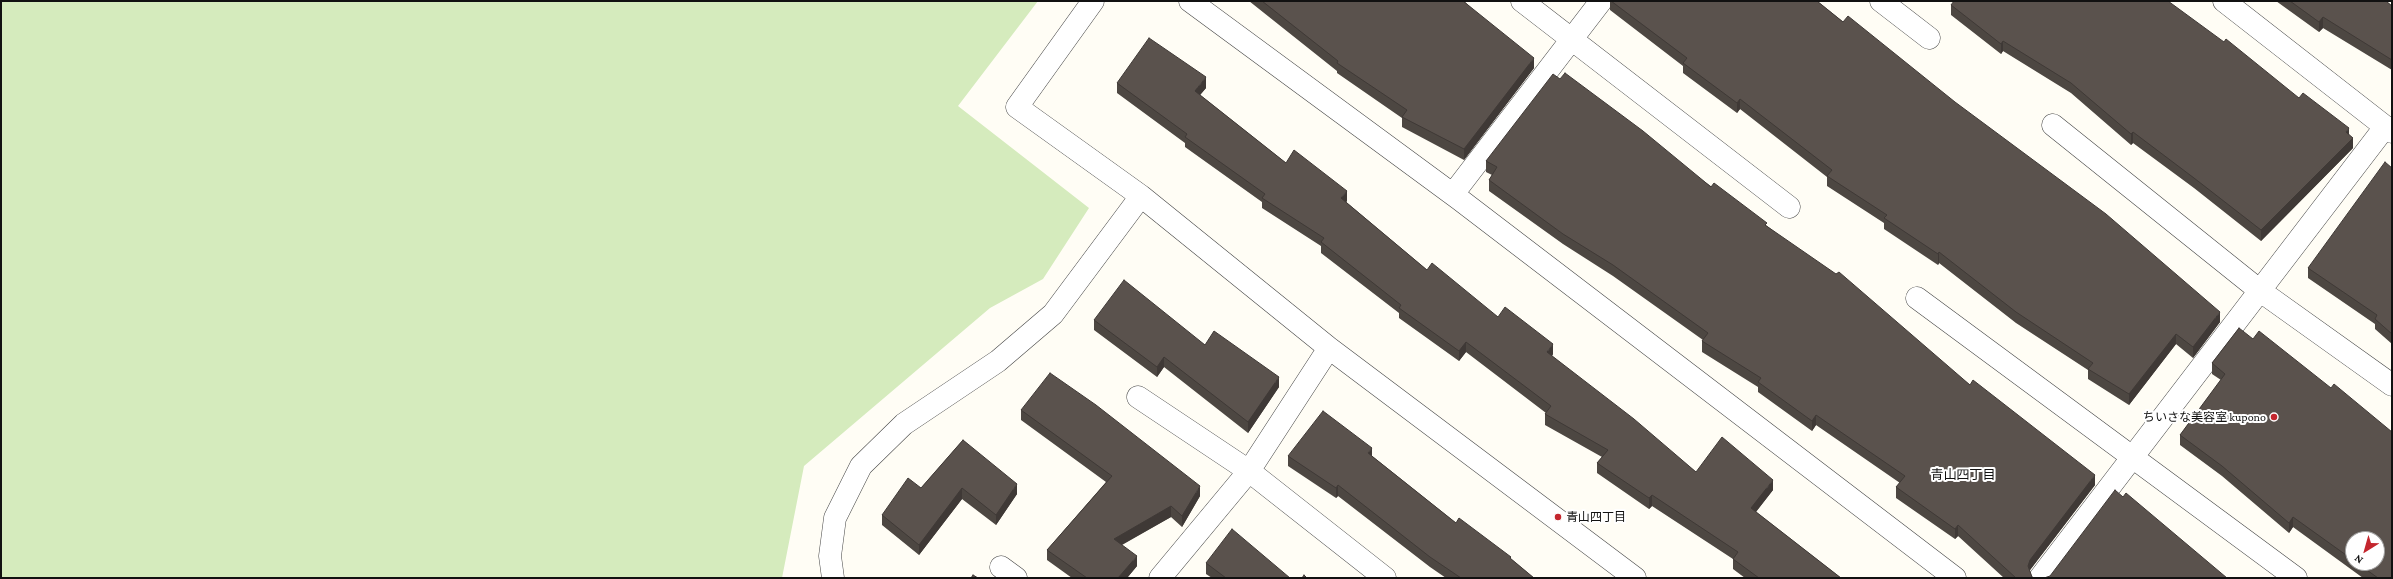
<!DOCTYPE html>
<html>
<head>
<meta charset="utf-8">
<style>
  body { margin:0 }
  #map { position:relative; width:2393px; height:579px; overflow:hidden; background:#fffdf5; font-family:"Crimson Pro",serif }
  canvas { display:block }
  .frame { position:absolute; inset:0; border:2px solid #111; pointer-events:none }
  .north { position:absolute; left:2345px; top:531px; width:40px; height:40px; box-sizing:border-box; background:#fff; border:1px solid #a0a0a0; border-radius:50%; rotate:217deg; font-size:11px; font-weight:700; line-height:16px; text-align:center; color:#111 }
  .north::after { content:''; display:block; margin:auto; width:14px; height:18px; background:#c4262e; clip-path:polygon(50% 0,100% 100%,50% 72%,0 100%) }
</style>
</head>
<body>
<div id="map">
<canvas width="2393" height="579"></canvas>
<div class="frame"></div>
<div class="north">N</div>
</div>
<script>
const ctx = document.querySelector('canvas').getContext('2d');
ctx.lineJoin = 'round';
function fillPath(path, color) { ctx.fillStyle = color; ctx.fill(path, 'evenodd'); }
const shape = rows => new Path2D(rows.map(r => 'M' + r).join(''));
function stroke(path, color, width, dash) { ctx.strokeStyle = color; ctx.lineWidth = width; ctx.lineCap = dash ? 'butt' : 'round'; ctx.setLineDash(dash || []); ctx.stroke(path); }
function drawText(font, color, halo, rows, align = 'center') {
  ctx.font = font + ' "Crimson Pro","Noto Sans JP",serif'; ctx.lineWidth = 4; ctx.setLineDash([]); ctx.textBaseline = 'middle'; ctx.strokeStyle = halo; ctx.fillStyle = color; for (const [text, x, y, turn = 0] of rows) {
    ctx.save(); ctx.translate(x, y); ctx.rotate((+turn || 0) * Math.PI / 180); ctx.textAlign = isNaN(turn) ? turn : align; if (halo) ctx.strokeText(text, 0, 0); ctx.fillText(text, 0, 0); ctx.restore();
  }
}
fillPath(shape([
  [1,1,1038,1,958,106,1089,208,1043,279,990,308,804,466,782,578,1,578]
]), '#d5ebbd');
const minor = shape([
  [1093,1,1017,107,1141,196,1329,348,1635,578],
  [1190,1,1459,199,1955,578],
  [1522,1,1789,207],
  [1881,1,1929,38],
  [2224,1,2392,132],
  [2053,125,2259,290,2392,385],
  [1453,194,1601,1],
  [1917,298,2296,578],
  [1138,397,1249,471,1385,578],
  [1001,567,1016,578],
  [833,578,830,556,835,518,861,466,904,424,998,361,1053,314,1141,196],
  [1160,578,1249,471,1329,348],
  [2040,578,2385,127]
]);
stroke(minor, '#444', 23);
stroke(minor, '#fff', 22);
fillPath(shape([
  [1249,1,1464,1,1534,68,1464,160,1402,127,1402,118,1337,73,1337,71],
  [1610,1,1817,1,2220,322,2193,358,2176,344,2129,405,2088,379,2088,370,2016,323,1939,263,1938,265,1884,229,1884,223,1827,186,1827,177,1740,109,1737,113,1683,73,1683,66,1610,10],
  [2276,1,2386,1,2392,6,2392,70,2323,28,2319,32],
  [1951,5,2299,98,2349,134,2353,148,2261,241,2194,188,2133,143,2131,145,2071,93,2003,51,2001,54,1951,15],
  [1560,79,1767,226,1970,385,2095,485,2030,570,2030,571,2032,577,2034,578,2004,578,1958,536,1955,539,1896,498,1896,487,1900,483,1816,425,1812,431,1758,392,1758,387,1702,352,1702,341,1703,340,1613,276,1563,244,1489,191,1489,180,1492,175,1486,172,1486,161],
  [1117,83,1206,88,1200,95,1286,163,1347,201,1346,202,1427,270,1498,317,1553,354,1552,356,1696,472,1773,490,1756,512,1841,578,1745,578,1733,569,1733,559,1652,506,1649,509,1597,473,1597,463,1602,457,1545,425,1545,414,1546,413,1466,352,1459,361,1399,318,1399,313,1321,253,1321,246,1262,208,1262,202,1185,147,1185,143,1117,93],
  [2392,168,2392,344,2375,329,2375,324,2308,278,2308,268],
  [1094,320,1205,345,1279,387,1248,433,1164,367,1157,377,1094,330],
  [2239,328,2392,578,2363,578,2293,527,2289,533,2222,476,2180,445,2180,435,2221,380,2212,374,2212,363],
  [2353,539,2377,563,2353,563],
  [1021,410,1200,496,1182,527,1171,517,1122,545,1137,566,1127,578,1072,578,1047,560,1047,550,1106,482,1021,420],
  [963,440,1017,494,996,525,962,499,919,555,882,525,882,515,921,488],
  [1288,456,1372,456,1456,523,1511,559,1534,578,1446,578,1430,567,1338,496,1336,498,1288,466],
  [1206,563,1290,578,1212,578,1206,574]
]), '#4d4742');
fillPath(shape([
  [2323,17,2323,28,2319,32,2319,22],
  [2003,41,2003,51,2001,54,2001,44],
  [1534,58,1534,68,1464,160,1464,149],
  [1206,77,1206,88,1195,101,1195,91],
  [1740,99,1740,109,1737,113,1737,103],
  [2349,128,2349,139,2346,132],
  [2133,132,2133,143,2131,145,2131,134],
  [2353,138,2353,148,2261,241,2261,230],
  [1347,191,1347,201,1341,208,1341,198],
  [1939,252,1939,263,1938,265,1938,254],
  [2220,312,2220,322,2193,358,2193,347],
  [2176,334,2176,344,2129,405,2129,394],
  [1466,342,1466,352,1459,361,1459,351],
  [1553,344,1553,354,1547,363,1547,352],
  [1164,357,1164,367,1157,377,1157,367],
  [1279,377,1279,387,1248,433,1248,422],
  [1816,415,1816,425,1812,431,1812,421],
  [1372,448,1372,458,1368,453],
  [2095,475,2095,485,2030,570,2028,577,2028,566,2030,560],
  [1773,480,1773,490,1751,518,1751,508],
  [1017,484,1017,494,996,525,996,515],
  [1338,485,1338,496,1336,498,1336,488],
  [1200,486,1200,496,1182,527,1182,516],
  [962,488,962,499,919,555,919,545],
  [1652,495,1652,506,1649,509,1649,498],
  [1171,506,1171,517,1114,549,1114,539],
  [2293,517,2293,527,2289,533,2289,523],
  [1958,525,1958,536,1955,539,1955,529],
  [1137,556,1137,566,1127,578,1118,578]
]), '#3f3936');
const building = shape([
  [1262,1,1463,1,1534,58,1464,149,1402,117,1407,110,1337,63,1338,61,1262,1],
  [1611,1,1817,1,1843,22,1848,16,1955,102,2106,214,2220,312,2193,347,2176,334,2129,394,2088,369,2093,363,2016,312,1939,252,1938,254,1884,218,1887,215,1827,176,1832,170,1740,99,1737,103,1683,63,1687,58,1611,1],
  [1954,1,2168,1,2224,42,2226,39,2299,98,2303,93,2349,128,2346,132,2353,138,2261,230,2194,178,2133,132,2131,134,2071,83,2003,41,2001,44,1951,5,1954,1],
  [2290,1,2386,1,2392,6,2392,60,2323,17,2319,22,2290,1],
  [1149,38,1206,77,1195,91,1286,163,1294,150,1347,191,1341,198,1427,270,1432,263,1498,317,1505,307,1553,344,1547,352,1634,419,1696,472,1722,437,1773,480,1751,508,1841,578,1759,578,1733,559,1738,552,1652,495,1649,498,1597,463,1608,450,1545,414,1551,406,1466,342,1459,351,1399,308,1401,305,1321,242,1324,238,1262,198,1265,194,1185,137,1187,134,1117,83,1149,38],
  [1565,73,1643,131,1711,187,1714,183,1767,223,1765,225,1836,274,1839,272,1970,385,1973,380,2095,475,2030,560,2028,566,2032,577,2034,578,2016,578,1958,525,1955,529,1896,487,1905,476,1816,415,1812,421,1758,382,1761,378,1702,341,1708,333,1613,265,1563,234,1489,180,1497,167,1486,161,1553,74,1560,79,1565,73],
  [2385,162,2392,168,2392,334,2375,319,2377,315,2308,268,2385,162],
  [1124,280,1205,345,1214,331,1279,377,1248,422,1164,357,1157,367,1094,320,1124,280],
  [2239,328,2253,339,2259,331,2331,388,2334,384,2392,432,2392,578,2378,578,2357,563,2377,563,2377,539,2353,539,2353,560,2293,517,2289,523,2222,466,2180,435,2225,374,2212,363,2239,328],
  [1050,373,1096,405,1200,486,1182,516,1171,506,1114,539,1137,556,1118,578,1087,578,1047,550,1112,476,1021,410,1050,373],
  [1323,411,1372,448,1368,453,1456,523,1459,518,1511,557,1510,558,1534,578,1461,578,1430,557,1338,485,1336,488,1288,456,1323,411],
  [963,440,1017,484,996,515,962,488,919,545,882,515,908,478,921,488,963,440],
  [2115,490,2123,497,2126,493,2227,578,2044,578,2050,576,2115,490],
  [1232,529,1290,578,1226,578,1206,563,1232,529],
  [973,575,978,578,971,578,973,575],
  [1304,575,1307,578,1302,578,1304,575]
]);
fillPath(building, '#5a524d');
stroke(building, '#3f3936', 1);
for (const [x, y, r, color] of [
  [2274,417,4,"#c4262e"],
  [1558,517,4,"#c4262e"]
]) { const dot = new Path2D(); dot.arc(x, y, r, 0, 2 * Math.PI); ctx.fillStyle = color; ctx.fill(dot); stroke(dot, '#fff', 1.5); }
drawText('12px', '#111', '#fff', [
  ["ちいさな美容室 kupono",2266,417],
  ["青山四丁目",1566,517,"left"]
], 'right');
drawText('13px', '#111', '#fff', [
  ["青山四丁目",1963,475]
]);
</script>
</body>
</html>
